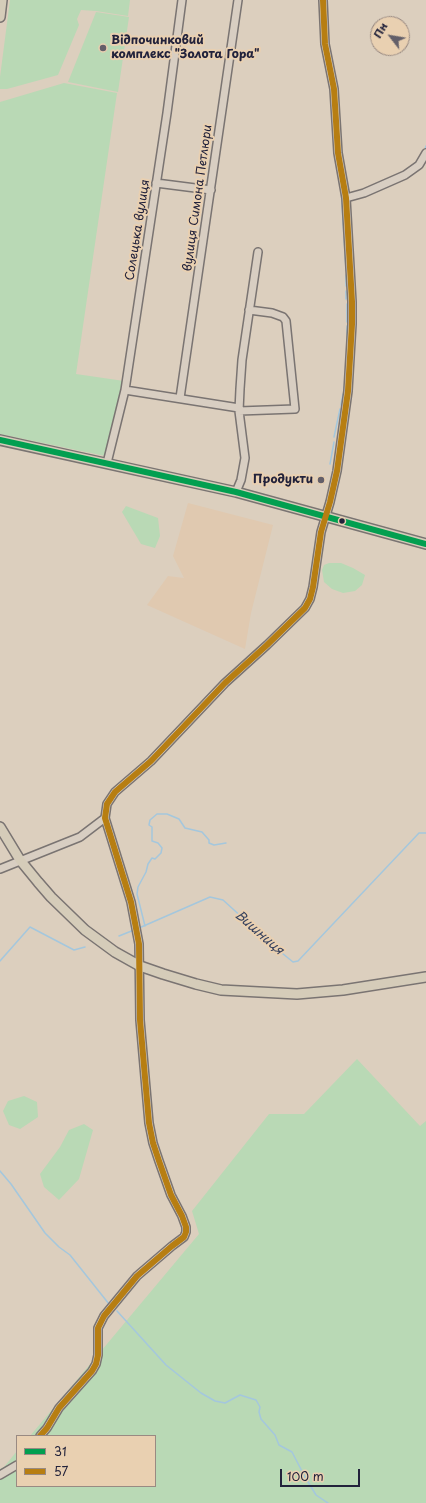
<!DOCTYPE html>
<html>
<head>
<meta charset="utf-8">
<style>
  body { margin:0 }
  #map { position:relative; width:426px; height:1503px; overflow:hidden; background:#dccfbe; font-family:"Playpen Sans",sans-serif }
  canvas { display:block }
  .legend { position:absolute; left:16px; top:1435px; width:140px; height:52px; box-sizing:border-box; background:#e9d0b1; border:1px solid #998a82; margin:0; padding:5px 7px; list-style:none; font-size:12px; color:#22223b }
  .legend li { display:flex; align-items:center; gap:8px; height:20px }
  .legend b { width:20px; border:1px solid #998a82 }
  .north { position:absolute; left:370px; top:16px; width:40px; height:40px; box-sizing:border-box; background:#e9d0b1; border:1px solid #998a82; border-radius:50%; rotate:301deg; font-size:11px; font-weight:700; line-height:16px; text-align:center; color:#22223b }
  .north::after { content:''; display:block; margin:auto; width:14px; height:18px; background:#635f69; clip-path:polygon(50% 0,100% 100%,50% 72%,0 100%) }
  .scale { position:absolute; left:280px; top:1469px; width:80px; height:18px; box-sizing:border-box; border:2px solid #22223b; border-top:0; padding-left:5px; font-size:12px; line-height:14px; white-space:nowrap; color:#22223b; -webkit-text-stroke:3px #e9d0b1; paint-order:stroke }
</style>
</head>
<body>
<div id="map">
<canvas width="426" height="1503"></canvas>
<ul class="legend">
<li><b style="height:5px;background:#029f50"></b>31</li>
<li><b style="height:5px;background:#b77e12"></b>57</li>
</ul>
<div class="north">Пн</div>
<div class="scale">100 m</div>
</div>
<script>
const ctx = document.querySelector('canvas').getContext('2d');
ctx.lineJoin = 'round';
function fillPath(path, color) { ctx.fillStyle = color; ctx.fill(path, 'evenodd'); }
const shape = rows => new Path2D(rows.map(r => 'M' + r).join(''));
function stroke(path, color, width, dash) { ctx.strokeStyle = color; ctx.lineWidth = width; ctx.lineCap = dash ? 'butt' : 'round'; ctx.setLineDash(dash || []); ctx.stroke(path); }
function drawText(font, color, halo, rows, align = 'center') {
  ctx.font = font + ' "Playpen Sans",sans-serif'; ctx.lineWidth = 4; ctx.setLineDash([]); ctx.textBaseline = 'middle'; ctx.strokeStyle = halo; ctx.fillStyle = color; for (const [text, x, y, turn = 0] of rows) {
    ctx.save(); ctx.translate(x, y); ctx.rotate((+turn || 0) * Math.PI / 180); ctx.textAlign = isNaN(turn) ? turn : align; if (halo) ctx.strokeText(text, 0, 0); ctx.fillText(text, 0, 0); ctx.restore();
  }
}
fillPath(shape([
  [188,503,273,525,251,613,245,649,147,605,168,576,184,578,173,556]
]), '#e0c9b0');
fillPath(shape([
  [10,0,130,0,128,16,96,11,81,10,77,19,79,25,58,75,7,89,0,89,0,77],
  [96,12,129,17,118,92,68,82],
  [64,83,117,93,76,374,124,381,106,453,105,456,0,434,0,102],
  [126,506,158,518,160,536,155,548,141,544,122,512],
  [329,563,341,563,353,568,365,575,362,585,355,591,343,593,332,589,324,582,322,570,324,565],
  [357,1059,420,1126,426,1121,426,1503,0,1503,0,1469,4,1467,17,1451,17,1486,155,1486,155,1436,30,1436,199,1234,192,1211,269,1114,304,1114],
  [24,1096,37,1102,38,1117,20,1129,9,1125,3,1111,8,1101],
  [84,1124,93,1130,79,1179,59,1200,44,1187,40,1174,60,1147,69,1130]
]), '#b9d9b5');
stroke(shape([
  [424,152,426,146],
  [341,188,346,270],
  [346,275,346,286],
  [346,291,346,299],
  [347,304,347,322],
  [347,326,347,343],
  [344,389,345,381],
  [341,405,343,394],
  [334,437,340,409],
  [330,464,334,442],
  [145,926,137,894,138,887,146,872,148,864,152,858,155,859,161,853,162,848,158,843,152,841,152,827,149,825,150,820,157,814,167,814,179,819,185,828,202,832,209,840,209,843,214,845,226,843],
  [139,928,210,897,223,900,277,949,293,962,298,961,419,833,426,833],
  [119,936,134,930],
  [0,961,30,927,74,950,85,947],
  [0,1171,11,1184,45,1233,59,1247,70,1255,109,1304],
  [117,1311,166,1365,201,1393,215,1401,225,1403,240,1395,256,1400,260,1407,259,1412,261,1419,275,1435,279,1445,292,1452,305,1477,316,1495,328,1503]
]), '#a4c7dd', 1.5);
const minor = shape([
  [156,183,211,190],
  [346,198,364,193,405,175,419,165,426,153],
  [125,390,239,408],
  [180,398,238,0],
  [239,411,295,409,286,321,283,317,272,313,249,310],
  [107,463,125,390,167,113,182,0],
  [236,492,241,480,245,458,239,411,240,389,242,360,258,252],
  [0,869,80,837,105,818],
  [40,1436,47,1428,59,1408,92,1371,96,1364,98,1355,98,1328,104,1316,137,1276,172,1246,184,1237,186,1232,186,1227,182,1216,171,1195,159,1161,153,1143,149,1123,140,1020,139,944,131,902,105,818,107,804,115,792,151,761,225,683,267,645,305,608,310,599,313,587,321,532,330,502,337,471,348,391,352,324,352,302,346,198,338,153,334,89,325,44,323,0],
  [0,1475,17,1465]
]);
const major = shape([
  [0,17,2,0],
  [0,440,236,492,426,544],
  [0,827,20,860,38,882,51,897,85,930,115,952,140,966,163,974,196,984,221,990,297,994,343,990,426,977]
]);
stroke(minor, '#7a7472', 10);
stroke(major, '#7a7472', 12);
stroke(minor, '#d8cec2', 7);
stroke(major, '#d5ccb9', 9);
stroke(shape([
  [0,440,236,492,426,544]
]), '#029f50', 6);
stroke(shape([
  [40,1436,47,1428,59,1408,92,1371,96,1364,98,1355,98,1328,104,1316,137,1276,172,1246,184,1237,186,1232,186,1227,182,1216,171,1195,159,1161,153,1143,149,1123,140,1020,139,944,131,902,105,818,107,804,115,792,151,761,225,683,267,645,305,608,310,599,313,587,321,532,330,502,337,471,348,391,352,324,352,302,346,198,338,153,334,89,325,44,323,0]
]), '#b77e12', 6);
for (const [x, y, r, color] of [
  [103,48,4,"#635f69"],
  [321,480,4,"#635f69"],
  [342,521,3.5,"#22223b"]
]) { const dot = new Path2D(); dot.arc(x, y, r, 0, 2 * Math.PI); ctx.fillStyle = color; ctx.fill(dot); stroke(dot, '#e9d0b1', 1.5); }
drawText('bold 12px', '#22223b', '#e9d0b1', [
  ["Відпочинковий",111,41],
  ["комплекс \"Золота Гора\"",111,55],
  ["Продукти",313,480,"right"]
], 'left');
drawText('12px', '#22223b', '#e9d0b1', [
  ["вулиця Симона Петлюри",198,198,-82],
  ["Солецька вулиця",138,230,-81]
]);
drawText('italic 13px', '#37425e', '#e9d0b1', [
  ["Вишниця",259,933,41]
]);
</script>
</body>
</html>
